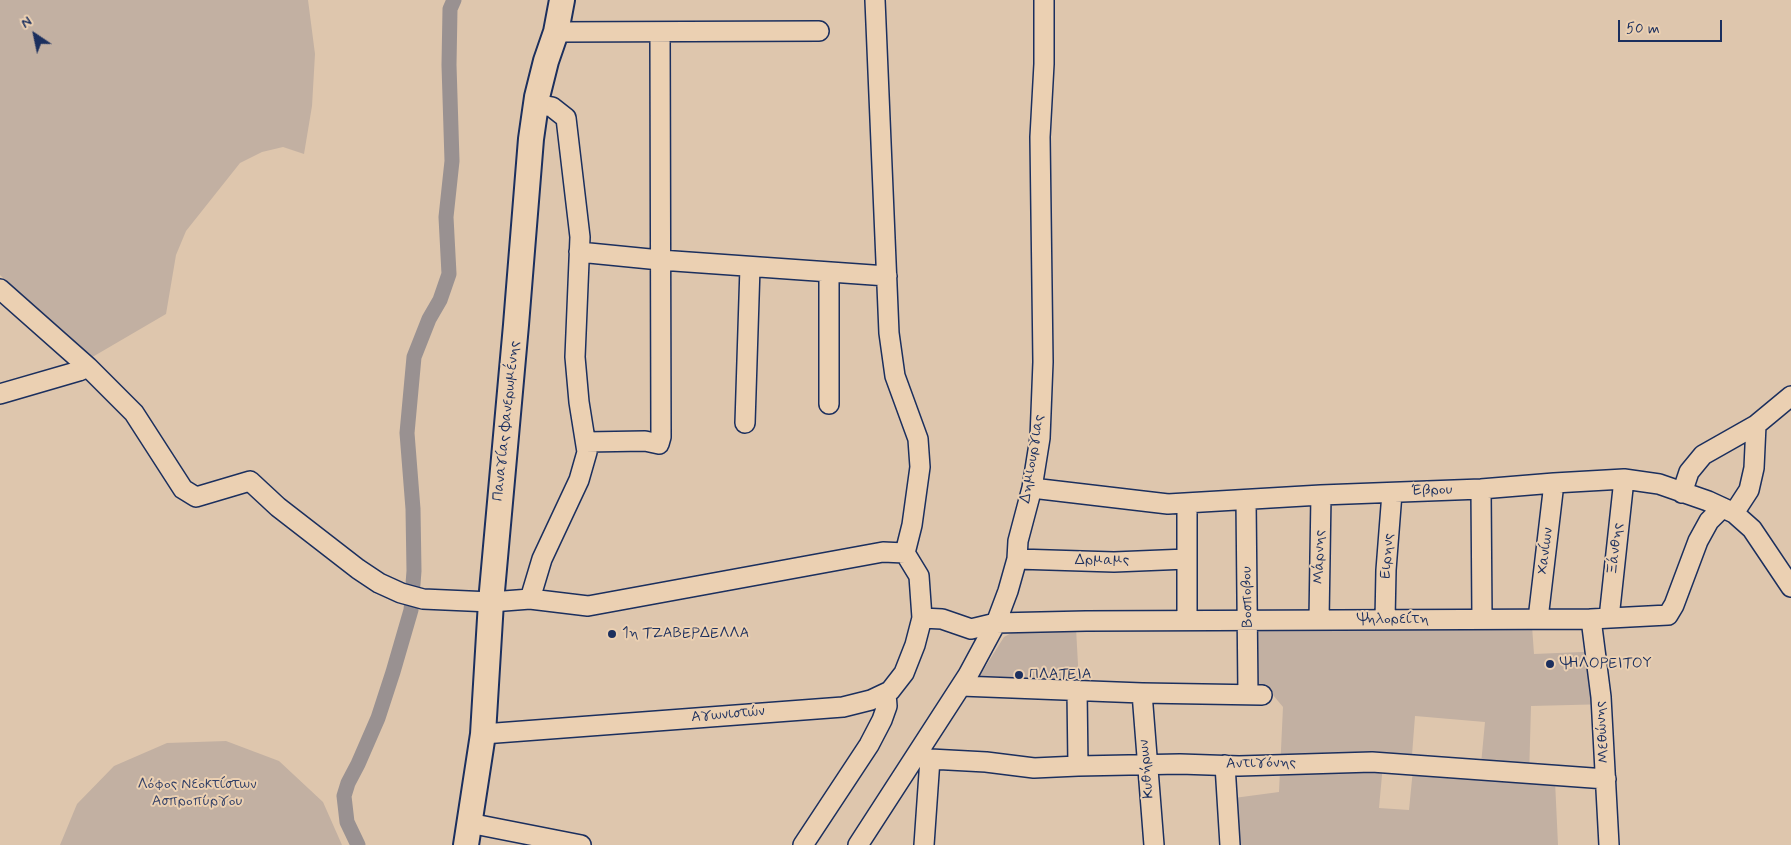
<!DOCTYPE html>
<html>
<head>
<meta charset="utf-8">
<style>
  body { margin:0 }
  #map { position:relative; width:1791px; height:845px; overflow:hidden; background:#dec6ad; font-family:Mynerve,sans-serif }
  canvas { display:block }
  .north { position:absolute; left:10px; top:10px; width:50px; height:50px; -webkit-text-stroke:4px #ebd0b2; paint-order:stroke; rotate:326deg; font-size:14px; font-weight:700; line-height:20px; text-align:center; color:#1b2f5e }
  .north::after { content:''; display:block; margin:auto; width:18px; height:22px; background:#1b2f5e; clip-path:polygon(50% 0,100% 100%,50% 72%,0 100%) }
  .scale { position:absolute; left:1618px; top:20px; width:104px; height:22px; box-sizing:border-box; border:2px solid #1b2f5e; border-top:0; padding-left:6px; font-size:15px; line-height:18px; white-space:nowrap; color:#1b2f5e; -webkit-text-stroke:4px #ebd0b2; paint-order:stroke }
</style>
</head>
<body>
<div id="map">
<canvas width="1791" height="845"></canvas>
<div class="north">N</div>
<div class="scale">50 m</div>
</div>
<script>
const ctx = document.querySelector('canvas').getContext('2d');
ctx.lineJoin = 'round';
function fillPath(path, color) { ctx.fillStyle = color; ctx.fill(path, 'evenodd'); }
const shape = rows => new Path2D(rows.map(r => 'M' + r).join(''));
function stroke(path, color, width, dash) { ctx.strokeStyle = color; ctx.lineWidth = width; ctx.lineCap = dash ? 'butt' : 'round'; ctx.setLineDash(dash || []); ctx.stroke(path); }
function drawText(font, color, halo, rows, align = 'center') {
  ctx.font = font + ' Mynerve,sans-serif'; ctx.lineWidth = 4; ctx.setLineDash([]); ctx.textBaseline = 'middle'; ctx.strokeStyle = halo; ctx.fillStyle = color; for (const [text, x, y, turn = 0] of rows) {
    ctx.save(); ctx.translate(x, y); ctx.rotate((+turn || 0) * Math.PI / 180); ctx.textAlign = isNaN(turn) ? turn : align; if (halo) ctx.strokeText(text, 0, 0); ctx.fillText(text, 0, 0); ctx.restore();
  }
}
fillPath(shape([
  [0,0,308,0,315,54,312,106,304,154,283,147,262,152,240,163,186,231,176,255,166,314,89,359,0,275],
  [1532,626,1534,654,1606,651,1610,704,1531,706,1529,778,1555,781,1558,845,1235,845,1234,798,1279,792,1283,707,1268,689,1255,689,1256,631],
  [1415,716,1485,722,1480,775,1413,769,1409,810,1379,808,1384,753,1412,755],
  [1076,628,1079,683,977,680,1004,637,1017,630],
  [226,741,279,761,323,802,342,845,60,845,77,804,114,766,167,743]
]), '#c2b0a2');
stroke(shape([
  [358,845,347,822,344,796,348,783,358,764,378,718,393,672,411,610,414,571,413,509,407,433,414,357,429,319,440,300,449,274,446,217,452,161,449,65,450,9,454,0]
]), '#999191', 15);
const minor = shape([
  [875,0,889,333,895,376,918,439,920,467,912,525,905,553],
  [556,32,819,31],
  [579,252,660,260,887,276],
  [829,272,829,404],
  [0,289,88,367,134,413,183,489,196,497,250,481,278,507,358,569,379,583,401,593,423,599,491,602,530,599,588,606,883,552,905,553,919,576,922,618,915,645,904,673,890,691,871,700,843,707,483,734],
  [0,394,79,371,88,367],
  [745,423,750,267],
  [586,442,645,441,659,444,661,437,660,32],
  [1032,488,1168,504,1321,495,1481,489,1554,483,1624,479,1659,484,1708,501,1734,513,1752,529,1791,587],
  [1481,489,1482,619],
  [1682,493,1689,472,1703,455,1756,425,1791,396],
  [1246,500,1248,694],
  [1734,513,1749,490,1754,468,1756,425],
  [1017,559,1114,562,1187,559],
  [530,599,542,559,579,480,587,452,579,402,575,357,580,237,566,118,552,107,536,104],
  [922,618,942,619,971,629,996,623,1086,621,1591,619,1668,615,1674,605,1698,541,1709,521,1722,508],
  [1609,618,1624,479],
  [1538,619,1554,483],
  [1591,619,1601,697,1609,845],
  [1187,620,1187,504],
  [1319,620,1321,495],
  [1385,620,1386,570,1392,493],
  [961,686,1142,693,1262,695],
  [1077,690,1078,766],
  [1142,693,1154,845],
  [917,755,930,759,986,762,1034,768,1078,766,1180,764,1239,766,1372,762,1606,779],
  [1225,765,1230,845],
  [469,823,581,845],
  [803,845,869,745,882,720,887,706,886,693],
  [858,845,968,675,996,623,1008,591,1017,559,1018,541,1032,488,1040,438,1043,362,1040,137,1044,64,1044,0],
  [924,845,930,759]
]);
const major = shape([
  [466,845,483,734,491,602,516,325,531,139,537,97,546,61,556,32,562,0]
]);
stroke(minor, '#1b2f5e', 22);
stroke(major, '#1b2f5e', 28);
stroke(minor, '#ebd0b2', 19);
stroke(major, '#ebd0b2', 24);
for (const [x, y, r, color] of [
  [612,634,5,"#1b2f5e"],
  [1550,664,5,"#1b2f5e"],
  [1019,675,5,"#1b2f5e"]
]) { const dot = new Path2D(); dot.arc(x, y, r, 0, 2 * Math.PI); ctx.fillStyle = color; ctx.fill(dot); stroke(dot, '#ebd0b2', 2); }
drawText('15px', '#1b2f5e', '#ebd0b2', [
  ["Παναγίας Φανερωμένης",507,421,-84],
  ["Δημιουργιας",1033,459,-81],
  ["Έβρου",1432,491,-2],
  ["Ξάνθης",1616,549,-84],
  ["Χανίων",1546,551,-83],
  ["Ειρηνς",1388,556,-86],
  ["Μάρνης",1320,557,-89],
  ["Δρμαμς",1102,561],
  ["Βοσποβου",1248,597,-91],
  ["Ψηλορείτη",1393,620],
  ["Αγωνιστών",728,715,-5],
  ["Μεθώνης",1603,732,-94],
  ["Αντιγόνης",1261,764,-1],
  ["Κυθήρων",1147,769,-95]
]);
drawText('15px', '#1b2f5e', '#ebd0b2', [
  ["1η ΤΖΑΒΕΡΔΕΛΛΑ",622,634],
  ["ΨΗΛΟΡΕΙΤΟΥ",1560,664],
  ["ΠΛΑΤΕΙΑ",1029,675]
], 'left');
drawText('15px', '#344268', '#ebd0b2', [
  ["Λόφος Νεοκτίστων",197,785],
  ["Ασπροπύργου",197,802]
]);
</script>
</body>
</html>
